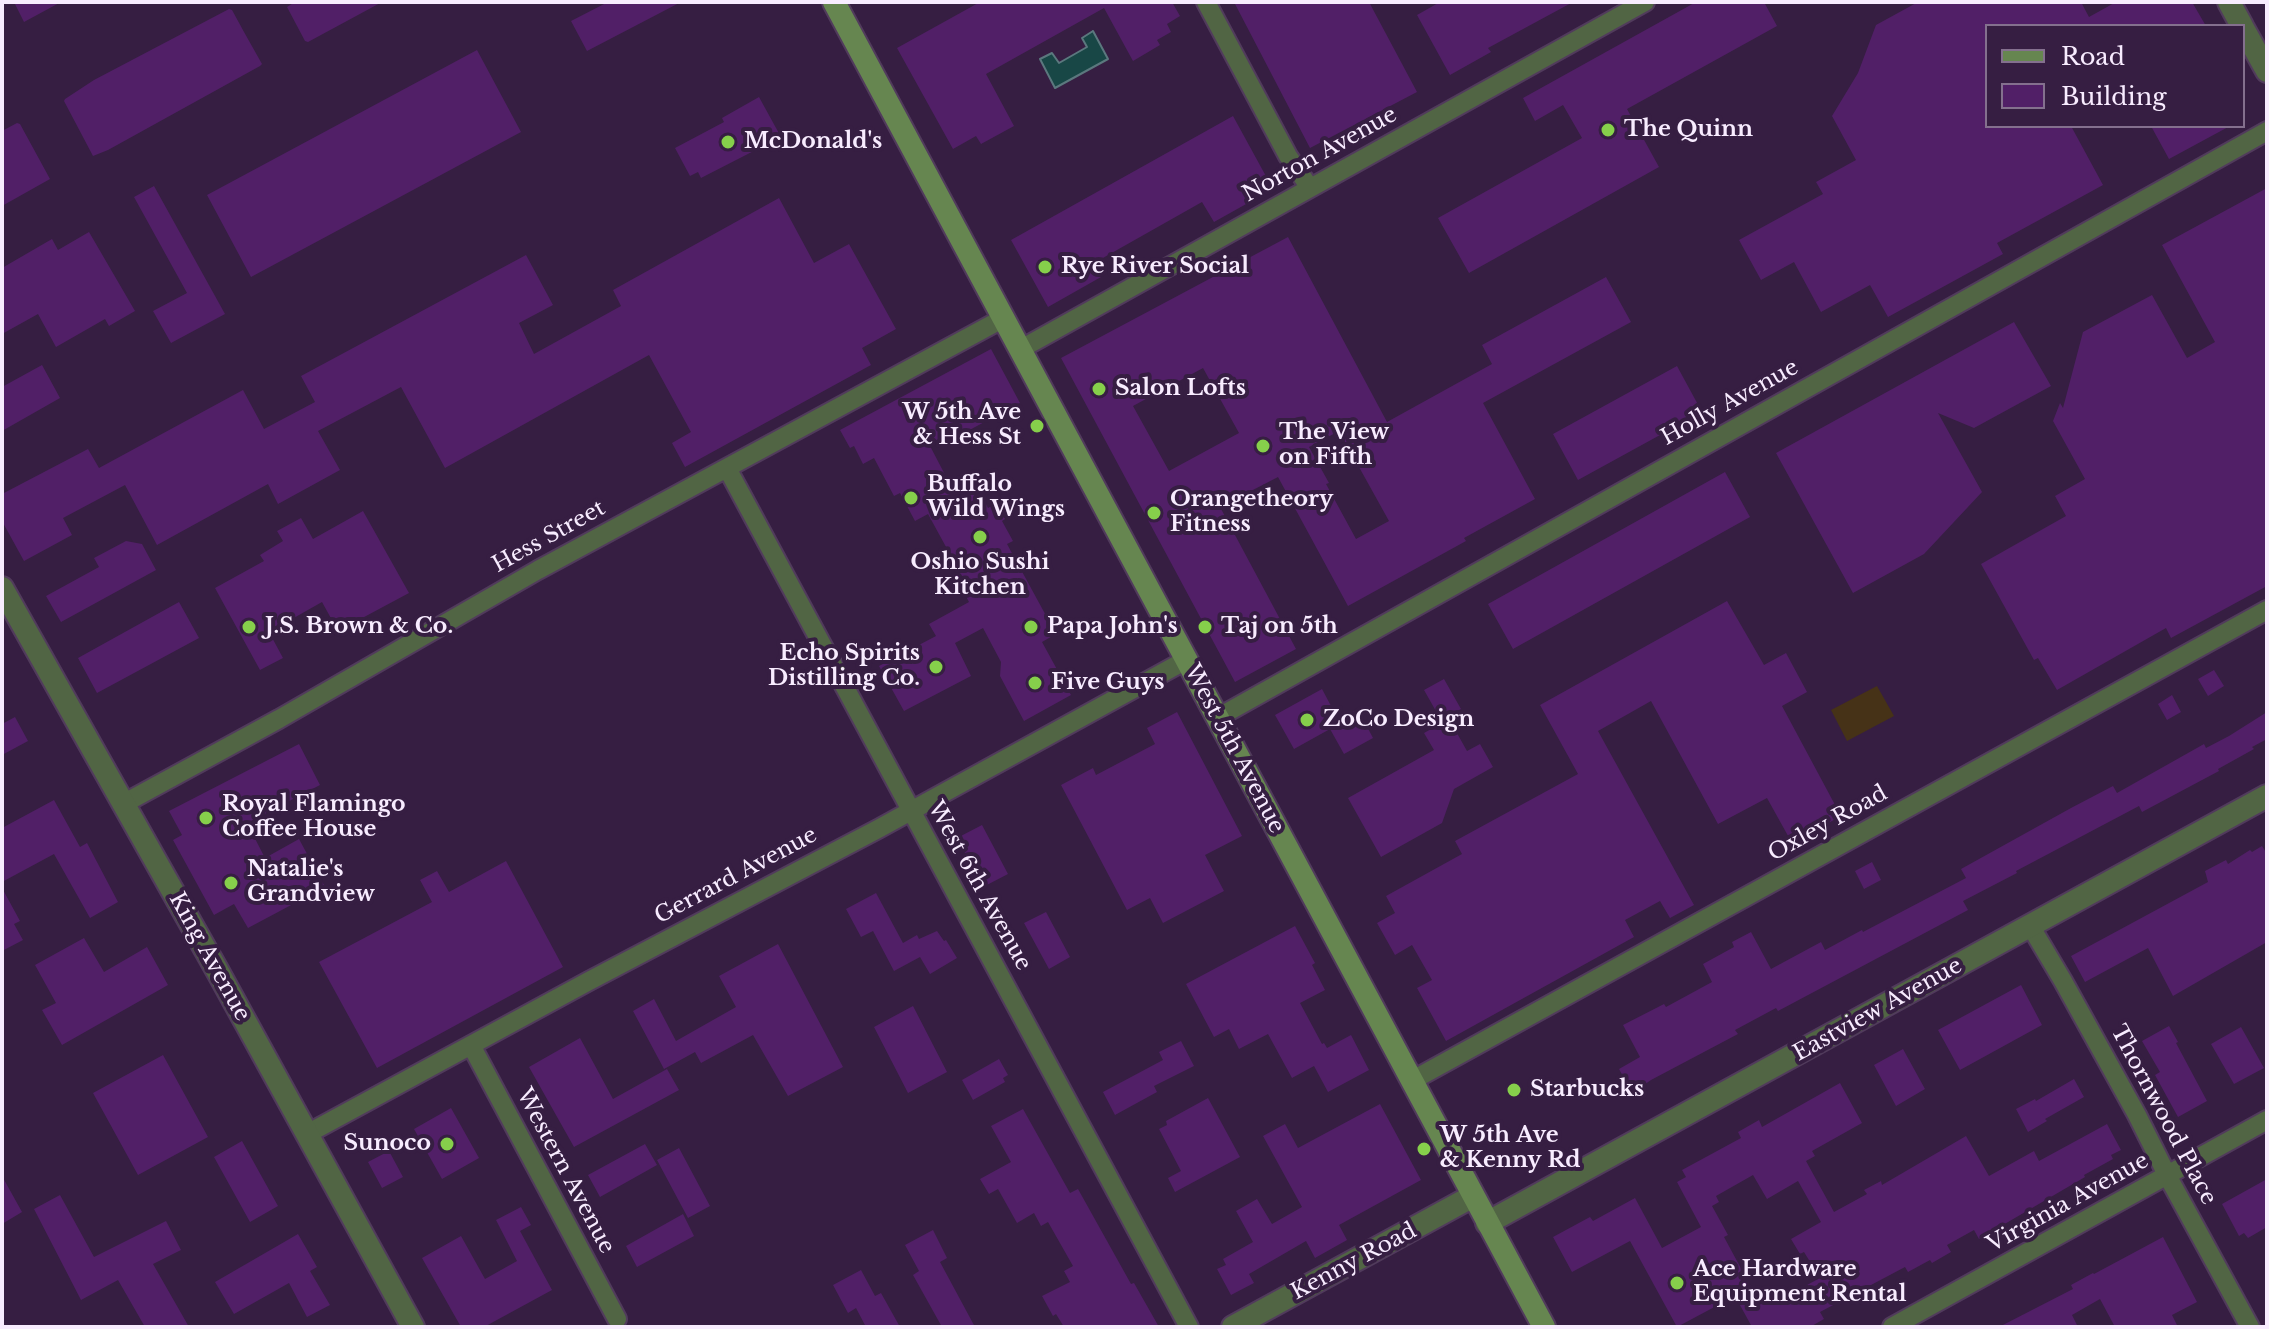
<!DOCTYPE html>
<html>
<head>
<meta charset="utf-8">
<style>
  body { margin:0 }
  #map { position:relative; width:2269px; height:1329px; overflow:hidden; background:#361e42; font-family:"Libre Baskerville",serif }
  canvas { display:block }
  .frame { position:absolute; inset:0; border:4px solid #f8ecff; pointer-events:none }
  .legend { position:absolute; left:1985px; top:24px; width:260px; height:104px; box-sizing:border-box; background:#361e42; border:2px solid #84708e; margin:0; padding:10px 14px; list-style:none; font-size:24px; color:#f8ecff }
  .legend li { display:flex; align-items:center; gap:16px; height:40px }
  .legend b { width:40px; border:2px solid #84708e }
</style>
</head>
<body>
<div id="map">
<canvas width="2269" height="1329"></canvas>
<div class="frame"></div>
<ul class="legend">
<li><b style="height:10px;background:#668650"></b>Road</li>
<li><b style="height:22px;background:#511f67"></b>Building</li>
</ul>
</div>
<script>
const ctx = document.querySelector('canvas').getContext('2d');
ctx.lineJoin = 'round';
function fillPath(path, color) { ctx.fillStyle = color; ctx.fill(path, 'evenodd'); }
const shape = rows => new Path2D(rows.map(r => 'M' + r).join(''));
function stroke(path, color, width, dash) { ctx.strokeStyle = color; ctx.lineWidth = width; ctx.lineCap = dash ? 'butt' : 'round'; ctx.setLineDash(dash || []); ctx.stroke(path); }
function drawText(font, color, halo, rows, align = 'center') {
  ctx.font = font + ' "Libre Baskerville",serif'; ctx.lineWidth = 8; ctx.setLineDash([]); ctx.textBaseline = 'middle'; ctx.strokeStyle = halo; ctx.fillStyle = color; for (const [text, x, y, turn = 0] of rows) {
    ctx.save(); ctx.translate(x, y); ctx.rotate((+turn || 0) * Math.PI / 180); ctx.textAlign = isNaN(turn) ? turn : align; if (halo) ctx.strokeText(text, 0, 0); ctx.fillText(text, 0, 0); ctx.restore();
  }
}
fillPath(shape([
  [1877,686,1894,716,1847,741,1831,710]
]), '#463217');
const water = shape([
  [1093,31,1108,59,1055,88,1040,59,1052,53,1059,63,1087,47,1082,38,1093,31]
]);
fillPath(water, '#184746');
stroke(water, '#5b787e', 2);
fillPath(shape([
  [14,2,61,2,24,22],
  [295,2,382,2,308,42,305,41,287,7],
  [608,2,681,2,587,51,571,21],
  [980,2,1172,2,1180,16,1167,24,1171,32,1157,40,1160,45,1133,61,1104,8,986,74,1014,126,981,144,976,136,953,149,897,48],
  [1234,2,1369,2,1417,92,1310,148],
  [1440,2,1573,2,1488,48,1491,52,1450,75,1417,15],
  [1696,2,1764,2,1777,26,1627,109,1659,167,1469,273,1438,218,1582,138,1563,105,1535,121,1523,98],
  [1918,2,2081,2,2089,17,2116,2,2192,2,2206,26,1987,26,1987,126,2071,126,2103,185,1997,243,2003,254,1888,317,1870,285,1821,312,1794,262,1761,280,1739,240,1823,194,1816,182,1856,160,1832,116,1858,73,1876,25],
  [229,9,232,10,244,32,262,64,260,66,108,150,93,156,64,101,65,99,94,80],
  [477,50,521,132,251,277,207,195],
  [759,97,781,137,701,178,698,172,690,176,675,148,724,122,722,118],
  [1233,116,1273,189,1214,222,1202,202,1094,263,1101,277,1048,307,1011,240],
  [17,123,20,124,50,179,2,206,2,131],
  [2151,126,2230,126,2169,159],
  [154,186,225,314,171,343,153,311,187,293,134,197],
  [2267,188,2267,586,2171,638,2166,628,2057,690,2038,658,2034,660,1981,564,2066,516,2055,496,2085,479,2053,421,2060,403,2063,408,2083,332,2152,295,2187,358,2215,342,2162,245],
  [779,198,814,263,849,244,896,329,862,348,871,365,685,467,672,443,691,432,649,355,445,468,401,387,318,431,340,470,278,504,268,484,157,545,125,485,63,518,72,535,24,561,2,521,2,494,88,449,99,468,243,390,264,429,315,402,301,376,526,255,553,305,519,323,534,354,621,306,613,290],
  [89,232,135,311,109,326,105,319,56,347,38,314,2,334,2,268,52,239,58,250],
  [1288,237,1387,422,1492,364,1482,345,1606,277,1631,322,1483,403,1535,499,1464,538,1466,541,1348,606,1278,477,1220,507,1296,649,1235,682,1061,358],
  [1203,368,1239,433,1169,471,1133,406],
  [1339,431,1389,521,1356,539,1326,484,1329,483,1309,447],
  [2014,322,2051,386,1974,428,1938,413,1982,492,1924,554,1853,593,1776,453],
  [991,349,1020,403,962,434,960,430,930,446,952,488,972,477,988,508,997,503,1005,519,1002,521,1013,541,1007,544,1056,634,1042,642,1071,695,1024,721,1000,676,1001,662,983,628,955,643,971,676,904,711,879,666,936,636,929,624,969,602,952,570,957,567,928,514,915,521,900,493,894,496,874,458,863,464,854,446,850,448,840,430],
  [42,365,60,398,2,431,2,387],
  [1677,366,1702,412,1578,480,1553,434],
  [1725,472,1750,517,1513,649,1488,604],
  [363,511,409,593,338,631,322,602,269,632,283,658,260,670,215,588,264,561,260,555,283,541,277,531,301,518,313,539],
  [126,541,142,544,156,570,61,622,46,596,99,567,94,558],
  [1727,601,1764,665,1786,653,1807,692,1782,706,1841,816,1792,843,1767,798,1718,824,1651,701,1598,731,1694,905,1670,918,1660,901,1625,920,1634,937,1446,1041,1417,988,1432,980,1412,945,1395,955,1377,923,1395,913,1386,896,1462,854,1455,841,1578,774,1540,705],
  [179,602,199,638,97,693,78,658],
  [2214,670,2224,686,2208,696,2198,679],
  [1444,679,1461,709,1441,720,1424,690],
  [1322,689,1338,719,1358,709,1373,738,1344,754,1330,729,1294,749,1275,715],
  [2172,695,2181,712,2167,720,2158,704],
  [1177,712,1242,836,1205,855,1224,891,1163,923,1150,898,1127,910,1061,785,1093,768,1096,775,1155,744,1147,728],
  [2267,712,2267,739,2252,747,2254,749,2218,769,2219,771,2142,812,2139,806,2016,871,2017,873,1963,901,1968,910,1778,1011,1776,1008,1735,1030,1738,1034,1651,1080,1632,1093,1619,1069,1640,1057,1623,1025,1664,1004,1666,1007,1712,982,1703,964,1734,947,1732,942,1751,932,1771,969,1821,942,1825,950,1862,930,1863,932,1966,878,1961,869,2071,808,2113,786,2117,793,2204,744,2206,748,2229,736],
  [15,717,28,741,2,755,2,724],
  [1449,719,1467,751,1480,744,1493,767,1454,789,1442,823,1381,857,1348,798,1434,750,1424,733],
  [299,744,320,785,247,823,265,858,299,839,325,887,248,928,234,904,214,915,173,840,182,835,169,811],
  [54,800,80,847,87,843,118,902,90,918,54,854,2,882,2,828],
  [982,825,1008,874,983,887,957,838],
  [2262,846,2267,854,2267,942,2173,996,2148,948,2085,982,2071,956,2208,882,2205,871,2226,860,2228,864,2250,850,2252,852],
  [506,861,563,967,377,1068,319,962,432,902,420,880,437,871,449,892],
  [1872,862,1881,880,1864,889,1855,871],
  [2,888,20,921,14,924,23,940,2,951],
  [876,893,903,943,917,935,919,939,937,931,944,941,946,940,957,958,930,974,920,957,894,971,873,931,861,937,846,909],
  [1046,912,1070,957,1049,969,1024,923],
  [1295,926,1315,963,1312,965,1325,990,1300,1003,1322,1044,1324,1043,1327,1048,1351,1035,1369,1070,1328,1092,1314,1066,1292,1078,1268,1034,1239,1049,1229,1029,1214,1037,1186,984],
  [84,938,104,972,147,947,168,985,62,1045,42,1010,56,1003,35,965],
  [778,944,843,1067,788,1096,753,1035,701,1063,695,1052,664,1069,633,1011,654,999,676,1041,736,1007,719,976],
  [2021,985,2042,1025,1960,1070,1938,1030],
  [913,1006,947,1072,908,1093,874,1027],
  [2169,1026,2178,1042,2176,1043,2207,1101,2178,1117,2155,1075,2160,1072,2142,1041],
  [2241,1027,2264,1068,2234,1084,2211,1044],
  [580,1038,613,1099,667,1069,679,1090,574,1147,529,1067],
  [1181,1041,1194,1066,1154,1086,1157,1092,1115,1115,1103,1092,1163,1060,1159,1052],
  [1903,1049,1925,1089,1896,1106,1874,1065],
  [163,1055,208,1137,138,1175,93,1093],
  [999,1059,1008,1075,1003,1078,1005,1082,973,1100,962,1080],
  [2074,1079,2084,1097,2045,1119,2047,1121,2028,1132,2016,1109,2035,1099,2036,1101],
  [1840,1083,1862,1123,1812,1151,1815,1156,1806,1161,1834,1212,1867,1194,1864,1190,1881,1181,1882,1185,1966,1136,1989,1176,2034,1151,2039,1161,2107,1124,2121,1150,2111,1155,2113,1159,2084,1175,2085,1177,1979,1239,1974,1230,1947,1245,1951,1252,1932,1263,1930,1260,1908,1272,1905,1267,1820,1312,1824,1319,1810,1327,1752,1327,1735,1296,1677,1327,1630,1241,1572,1272,1553,1237,1590,1217,1593,1221,1635,1198,1662,1248,1701,1227,1677,1182,1686,1177,1682,1170,1741,1138,1738,1132,1759,1120,1762,1127],
  [1753,1175,1767,1199,1798,1181,1821,1222,1791,1239,1800,1254,1804,1252,1820,1278,1770,1305,1764,1294,1757,1298,1724,1237,1728,1235,1712,1206,1719,1202,1716,1196],
  [1208,1098,1240,1157,1175,1192,1168,1178,1181,1171,1159,1129,1167,1125,1166,1121],
  [1380,1104,1421,1180,1339,1225,1347,1240,1315,1258,1306,1241,1249,1274,1254,1283,1231,1295,1217,1269,1226,1265,1223,1259,1253,1242,1236,1211,1257,1199,1272,1224,1302,1207,1263,1136,1285,1124,1298,1148],
  [451,1108,479,1158,442,1179,414,1129],
  [1023,1109,1070,1193,1078,1189,1131,1284,1134,1283,1159,1327,1064,1327,1056,1314,1053,1316,1042,1296,1070,1282,1064,1271,1073,1266,1048,1222,1041,1226,1034,1213,1017,1223,998,1189,989,1194,980,1179,1011,1162,991,1126],
  [242,1141,278,1206,250,1222,214,1157],
  [645,1144,657,1165,600,1197,588,1175],
  [679,1148,710,1206,688,1218,657,1160],
  [389,1151,403,1177,382,1188,368,1162],
  [2,1176,22,1212,2,1224],
  [2267,1179,2267,1227,2248,1238,2244,1233,2239,1236,2222,1204],
  [60,1195,94,1257,166,1221,181,1250,153,1264,189,1327,145,1327,118,1280,81,1300,34,1209],
  [521,1207,531,1225,520,1231,552,1290,484,1327,461,1327,422,1258,461,1236,485,1279,517,1261,496,1220],
  [683,1214,694,1236,637,1267,626,1246],
  [933,1230,947,1258,940,1262,975,1327,942,1327,913,1275,919,1271,905,1245],
  [298,1234,317,1267,310,1271,330,1305,307,1317,289,1283,234,1314,215,1282],
  [2163,1237,2197,1302,2172,1315,2178,1327,2115,1327,2100,1299,2072,1315,2078,1327,1999,1327,2073,1289,2071,1285,2093,1273,2094,1274],
  [861,1270,875,1296,881,1293,900,1327,866,1327,856,1308,848,1313,833,1285]
]), '#511f67');
const minor = shape([
  [1206,2,1288,156,1310,188],
  [1019,350,1645,2],
  [727,468,1189,1327],
  [1217,718,2267,131],
  [123,804,279,719,538,570,1002,319],
  [2031,927,2063,981,2137,1115,2167,1175,2250,1327],
  [471,1045,617,1319],
  [1413,1080,2267,610],
  [307,1134,589,981,878,829,1186,660],
  [1892,1327,2267,1120]
]);
const tertiary = shape([
  [2229,2,2242,26],
  [2243,28,2267,71],
  [2,588,217,970,413,1327],
  [1487,1223,2267,796],
  [1233,1327,1473,1196]
]);
const secondary = shape([
  [834,2,1544,1327]
]);
stroke(minor, '#513b5c', 22);
stroke(tertiary, '#513b5c', 26);
stroke(secondary, '#513b5c', 26);
stroke(minor, '#516544', 18);
stroke(tertiary, '#516544', 22);
stroke(secondary, '#668650', 22);
for (const [x, y, r, color] of [
  [1608,130,8,"#86cf4b"],
  [728,142,8,"#86cf4b"],
  [1045,267,8,"#86cf4b"],
  [1099,389,8,"#86cf4b"],
  [1037,426,8,"#86cf4b"],
  [1263,446,8,"#86cf4b"],
  [911,498,8,"#86cf4b"],
  [1154,513,8,"#86cf4b"],
  [980,537,8,"#86cf4b"],
  [249,627,8,"#86cf4b"],
  [1031,627,8,"#86cf4b"],
  [1205,627,8,"#86cf4b"],
  [936,667,8,"#86cf4b"],
  [1035,683,8,"#86cf4b"],
  [1307,720,8,"#86cf4b"],
  [206,818,8,"#86cf4b"],
  [231,883,8,"#86cf4b"],
  [1514,1090,8,"#86cf4b"],
  [447,1144,8,"#86cf4b"],
  [1424,1149,8,"#86cf4b"],
  [1677,1283,8,"#86cf4b"]
]) { const dot = new Path2D(); dot.arc(x, y, r, 0, 2 * Math.PI); ctx.fillStyle = color; ctx.fill(dot); stroke(dot, '#361e42', 3); }
drawText('bold 22px', '#f8ecff', '#361e42', [
  ["The Quinn",1624,130],
  ["McDonald's",744,142],
  ["Rye River Social",1061,267],
  ["Salon Lofts",1115,389],
  ["W 5th Ave",1021,413,"right"],
  ["& Hess St",1021,438,"right"],
  ["The View",1279,433],
  ["on Fifth",1279,458],
  ["Buffalo",927,485],
  ["Wild Wings",927,510],
  ["Orangetheory",1170,500],
  ["Fitness",1170,525],
  ["Oshio Sushi",980,563,"center"],
  ["Kitchen",980,588,"center"],
  ["J.S. Brown & Co.",265,627],
  ["Papa John's",1047,627],
  ["Taj on 5th",1221,627],
  ["Echo Spirits",920,654,"right"],
  ["Distilling Co.",920,679,"right"],
  ["Five Guys",1051,683],
  ["ZoCo Design",1323,720],
  ["Royal Flamingo",222,805],
  ["Coffee House",222,830],
  ["Natalie's",247,870],
  ["Grandview",247,895],
  ["Starbucks",1530,1090],
  ["W 5th Ave",1440,1136],
  ["& Kenny Rd",1440,1161],
  ["Sunoco",431,1144,"right"],
  ["Ace Hardware",1693,1270],
  ["Equipment Rental",1693,1295]
], 'left');
drawText('22px', '#f8ecff', '#361e42', [
  ["Norton Avenue",1320,155,-29],
  ["Holly Avenue",1730,403,-29],
  ["Hess Street",549,537,-29],
  ["West 5th Avenue",1234,749,62],
  ["Oxley Road",1828,824,-29],
  ["Gerrard Avenue",736,876,-28],
  ["West 6th Avenue",979,886,61],
  ["King Avenue",209,957,61],
  ["Eastview Avenue",1878,1010,-29],
  ["Thornwood Place",2163,1115,62],
  ["Western Avenue",565,1171,62],
  ["Virginia Avenue",2068,1203,-29],
  ["Kenny Road",1354,1262,-28]
]);
</script>
</body>
</html>
